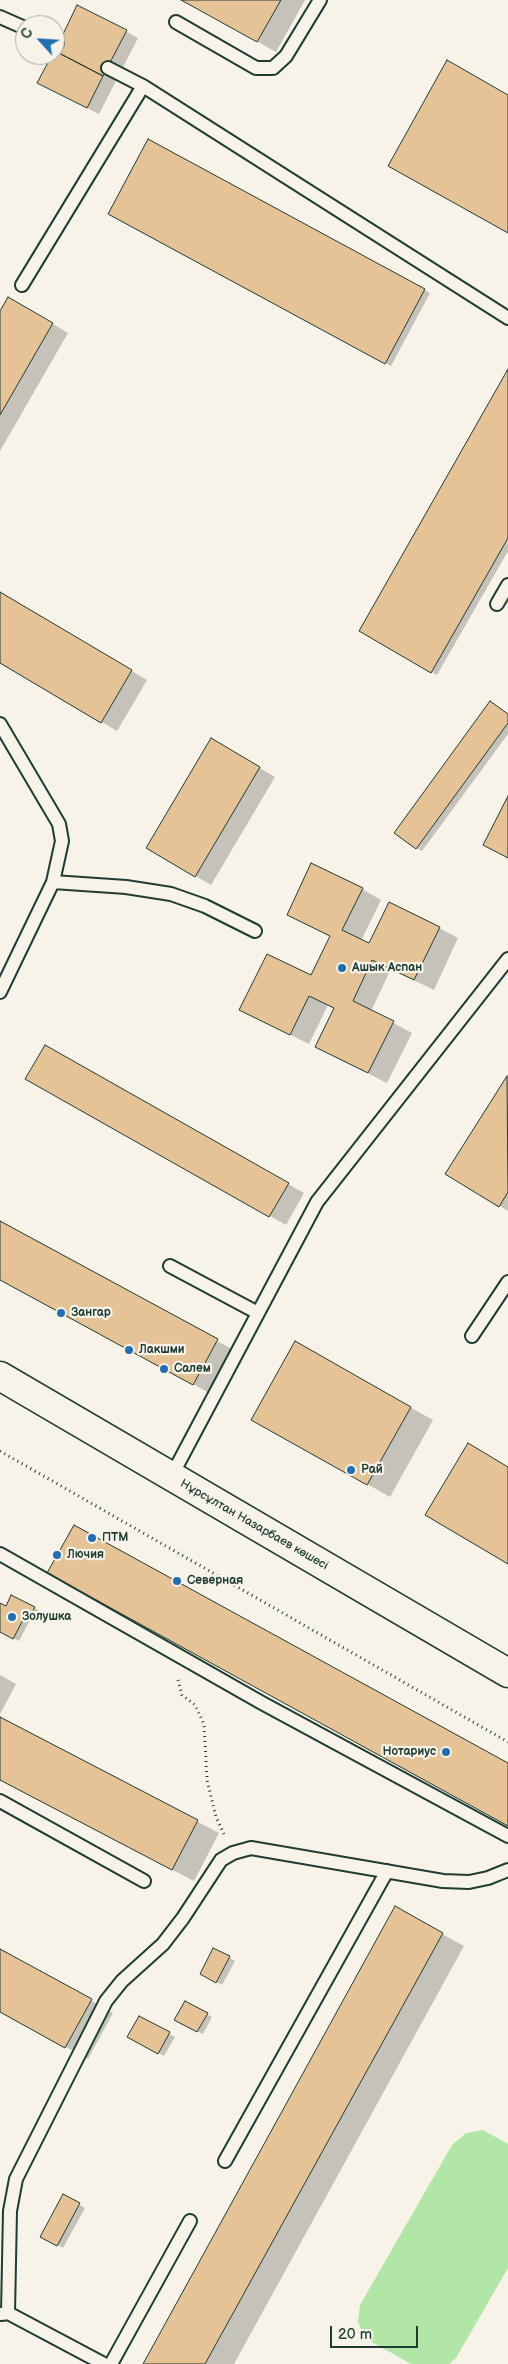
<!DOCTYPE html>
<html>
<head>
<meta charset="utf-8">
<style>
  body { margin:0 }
  #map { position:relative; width:508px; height:2364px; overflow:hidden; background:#f7f3e8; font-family:"Balsamiq Sans",sans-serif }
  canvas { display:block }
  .north { position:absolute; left:15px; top:15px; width:50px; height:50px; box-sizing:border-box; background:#f7f3e8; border:1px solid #a1aaa0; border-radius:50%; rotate:296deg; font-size:14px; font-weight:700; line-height:20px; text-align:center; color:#1f3d34 }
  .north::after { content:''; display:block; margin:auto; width:18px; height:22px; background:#1f6fb2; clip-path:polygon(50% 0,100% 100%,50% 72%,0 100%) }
  .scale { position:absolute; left:330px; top:2326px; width:88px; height:22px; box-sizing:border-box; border:2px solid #1f3d34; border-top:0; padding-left:6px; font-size:15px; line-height:18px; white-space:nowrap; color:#1f3d34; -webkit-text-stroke:4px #f7f3e8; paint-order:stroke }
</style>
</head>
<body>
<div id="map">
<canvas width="508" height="2364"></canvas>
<div class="north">С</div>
<div class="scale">20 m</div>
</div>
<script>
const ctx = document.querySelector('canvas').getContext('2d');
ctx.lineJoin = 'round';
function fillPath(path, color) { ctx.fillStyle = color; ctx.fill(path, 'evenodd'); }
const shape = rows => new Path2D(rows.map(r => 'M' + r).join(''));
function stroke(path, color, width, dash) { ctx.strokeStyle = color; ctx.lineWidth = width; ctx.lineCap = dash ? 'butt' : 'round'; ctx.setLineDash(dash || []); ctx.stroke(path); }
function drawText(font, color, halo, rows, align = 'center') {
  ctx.font = font + ' "Balsamiq Sans",sans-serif'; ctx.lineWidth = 4.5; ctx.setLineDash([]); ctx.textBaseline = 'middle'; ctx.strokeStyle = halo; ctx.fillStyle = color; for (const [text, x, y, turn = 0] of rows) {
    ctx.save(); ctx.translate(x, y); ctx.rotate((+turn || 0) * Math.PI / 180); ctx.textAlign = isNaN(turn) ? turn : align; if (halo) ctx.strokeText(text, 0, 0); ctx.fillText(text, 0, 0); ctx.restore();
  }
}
fillPath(shape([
  [483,2130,508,2144,508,2268,456,2358,449,2364,411,2364,365,2338,358,2322,360,2305,452,2145,466,2133]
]), '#b2e6a7');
fillPath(shape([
  [183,0,305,0,276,52],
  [78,6,138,38,99,114,50,89,53,55,55,55,55,51],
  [149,141,430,293,391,366,110,214],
  [9,298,68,333,0,451,0,314],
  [508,372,508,551,437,675,360,631],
  [0,593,147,680,117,731,0,662],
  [491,702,508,714,508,734,422,851,417,848],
  [212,740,275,777,211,885,148,848],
  [362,889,381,900,361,941,369,945,439,928,458,938,434,990,391,969,371,1011,412,1033,387,1083,316,1047,335,1009,328,1005,309,1044,241,1010,312,977,331,937,288,915],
  [45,1047,304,1193,286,1225,27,1079],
  [507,1078,508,1078,508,1211,447,1173],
  [0,1222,239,1353,215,1396,0,1279],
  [295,1343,433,1420,390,1497,253,1419],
  [0,1605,6,1608,34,1608,40,1611,35,1620,31,1618,19,1641,0,1632],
  [0,1675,16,1684,0,1714],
  [0,1718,219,1833,194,1881,0,1780],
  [442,1934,464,1946,234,2364,144,2364],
  [214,1949,235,1961,222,1985,201,1973],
  [0,1950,113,2013,88,2059,0,2011],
  [185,2002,212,2017,203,2034,176,2020],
  [139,2017,175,2037,164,2056,129,2037],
  [64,2196,85,2208,63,2248,42,2236]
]), '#0003');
const building = shape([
  [181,0,281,0,257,42,181,0],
  [77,5,127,30,103,76,55,51,77,5],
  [55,51,103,76,87,108,37,83,52,55,55,55,55,51],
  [447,60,508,95,508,233,388,166,447,60],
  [148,139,425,289,385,364,108,214,148,139],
  [8,297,53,323,0,415,0,311,8,297],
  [508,369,508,538,431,673,359,631,508,369],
  [0,592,132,670,101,723,0,663,0,592],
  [490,701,508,714,508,723,416,849,394,833,490,701],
  [211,738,260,767,195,877,146,848,211,738],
  [508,796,508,858,483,845,508,796],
  [311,863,363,888,342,930,369,943,389,902,440,927,414,980,372,960,353,1001,394,1021,368,1073,315,1047,334,1008,309,996,290,1035,239,1010,267,954,311,975,330,936,287,915,311,863],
  [45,1045,289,1183,269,1217,25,1079,45,1045],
  [507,1076,508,1192,499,1207,445,1174,507,1076],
  [0,1221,218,1339,193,1385,0,1280,0,1221],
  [295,1341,411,1407,367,1485,251,1420,295,1341],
  [468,1443,508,1467,508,1564,425,1515,468,1443],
  [74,1525,508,1763,508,1826,47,1573,74,1525],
  [11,1595,35,1607,29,1618,25,1616,13,1639,0,1632,0,1603,6,1606,11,1595],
  [0,1717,198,1820,172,1870,0,1780,0,1717],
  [395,1906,443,1933,205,2364,143,2364,395,1906],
  [213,1948,230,1956,216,1983,200,1974,213,1948],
  [0,1949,92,1999,65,2048,0,2012,0,1949],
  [185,2001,208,2013,197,2032,174,2020,185,2001],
  [139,2016,170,2032,158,2054,127,2037,139,2016],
  [63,2194,80,2203,57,2246,40,2237,63,2194]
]);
fillPath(building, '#e6c297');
stroke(building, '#1f3d34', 1);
const service = shape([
  [0,17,25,28],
  [176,22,256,68,273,68,286,56,320,0],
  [55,42,57,43],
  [108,68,143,86,508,318],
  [22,285,143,86],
  [497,604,508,585],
  [0,724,59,824,62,841,53,882,0,992],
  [53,882,126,887,171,894,205,906,255,931],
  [170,1266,258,1313],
  [472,1336,508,1282],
  [171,1477,317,1202,508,959],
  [0,1554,262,1703,508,1836],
  [0,1801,144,1881],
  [225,2161,387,1871],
  [8,2313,10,2211,16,2179,106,2001,122,1981,163,1944,183,1918,221,1860,233,1853,251,1848,443,1881,469,1882,488,1878,508,1870],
  [1,2314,8,2313,104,2364],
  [111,2364,190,2221]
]);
const secondary = shape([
  [0,1376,508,1673]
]);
stroke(service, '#1f3d34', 16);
stroke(secondary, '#1f3d34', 31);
stroke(shape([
  [0,1451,508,1742],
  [178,1680,182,1695,195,1705,204,1724,207,1780,216,1817,224,1834]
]), '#1f3d34', 3, [1, 4]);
stroke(service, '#f7f3e8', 12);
stroke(secondary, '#f7f3e8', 28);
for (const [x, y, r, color] of [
  [342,968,5,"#1f6fb2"],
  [61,1313,5,"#1f6fb2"],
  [129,1350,5,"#1f6fb2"],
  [164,1369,5,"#1f6fb2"],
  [351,1470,5,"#1f6fb2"],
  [92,1538,5,"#1f6fb2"],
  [57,1555,5,"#1f6fb2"],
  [177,1581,5,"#1f6fb2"],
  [12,1617,5,"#1f6fb2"],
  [446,1752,5,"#1f6fb2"]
]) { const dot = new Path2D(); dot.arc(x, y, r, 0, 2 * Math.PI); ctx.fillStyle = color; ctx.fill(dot); stroke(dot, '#f7f3e8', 2); }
drawText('bold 12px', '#1f3d34', '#f7f3e8', [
  ["Ашык Аспан",352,968],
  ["Зангар",71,1313],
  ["Лакшми",139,1350],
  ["Салем",174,1369],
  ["Рай",361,1470],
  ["ПТМ",102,1538],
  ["Лючия",67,1555],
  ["Северная",187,1581],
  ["Золушка",22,1617],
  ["Нотариус",436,1752,"right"]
], 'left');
drawText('12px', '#1f3d34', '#f7f3e8', [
  ["Нұрсұлтан Назарбаев көшесі",254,1525,30]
]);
</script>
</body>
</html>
